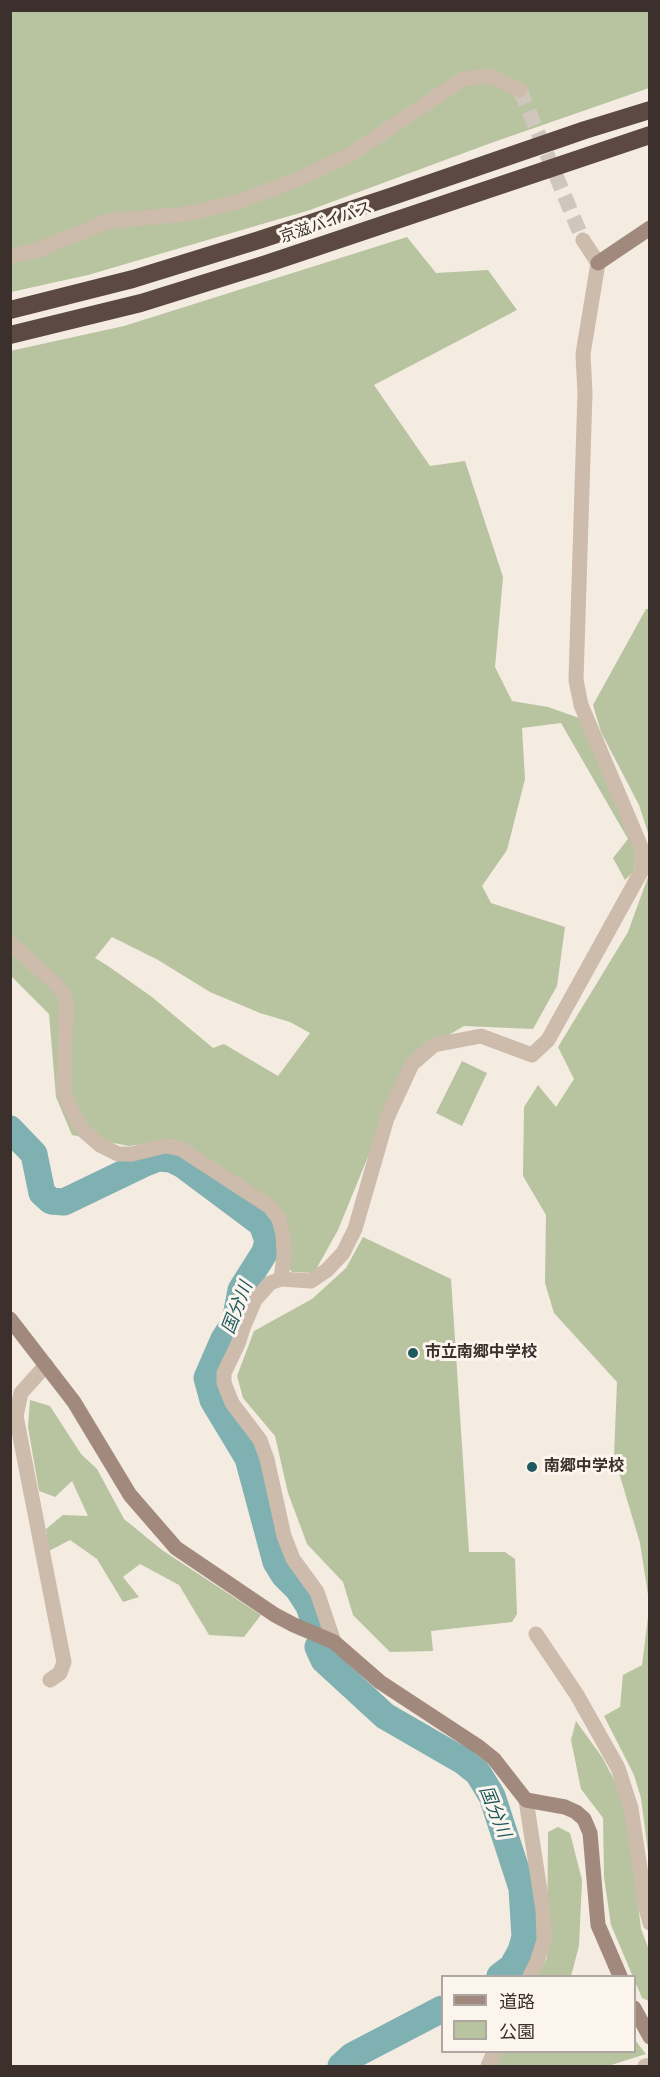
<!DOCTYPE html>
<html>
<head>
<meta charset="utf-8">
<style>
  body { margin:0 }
  #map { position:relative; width:660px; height:2077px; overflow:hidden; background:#f4ebe1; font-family:Signika,"Noto Sans JP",sans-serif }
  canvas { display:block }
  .frame { position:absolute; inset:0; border:12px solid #3b302b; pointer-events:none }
  .legend { position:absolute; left:441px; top:1975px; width:195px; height:78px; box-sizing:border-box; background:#fbf5ee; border:2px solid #aea6a0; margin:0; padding:8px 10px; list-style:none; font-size:18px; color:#3b302b }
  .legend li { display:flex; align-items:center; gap:12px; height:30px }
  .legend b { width:30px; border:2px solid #aea6a0 }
</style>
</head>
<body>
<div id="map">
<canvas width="660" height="2077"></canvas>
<div class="frame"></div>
<ul class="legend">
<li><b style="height:8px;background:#a18a7d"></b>道路</li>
<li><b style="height:16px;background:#b8c4a0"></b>公園</li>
</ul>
</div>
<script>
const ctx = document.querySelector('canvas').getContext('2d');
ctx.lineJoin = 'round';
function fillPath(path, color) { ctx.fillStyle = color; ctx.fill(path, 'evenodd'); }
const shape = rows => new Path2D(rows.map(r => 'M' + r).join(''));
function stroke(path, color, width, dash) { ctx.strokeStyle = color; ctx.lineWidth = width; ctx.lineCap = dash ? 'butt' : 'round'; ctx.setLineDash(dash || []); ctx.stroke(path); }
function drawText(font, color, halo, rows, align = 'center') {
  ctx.font = font + ' Signika,"Noto Sans JP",sans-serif'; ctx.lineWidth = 6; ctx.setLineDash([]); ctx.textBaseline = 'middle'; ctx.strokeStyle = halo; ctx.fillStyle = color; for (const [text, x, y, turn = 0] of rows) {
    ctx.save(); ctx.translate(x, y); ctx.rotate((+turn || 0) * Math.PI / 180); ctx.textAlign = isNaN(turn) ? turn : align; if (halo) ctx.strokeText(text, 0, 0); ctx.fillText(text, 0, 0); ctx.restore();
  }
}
fillPath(shape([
  [10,11,649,11,649,88,491,143,310,210,88,275,11,292],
  [407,237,436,273,488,270,517,310,374,385,430,466,465,461,503,577,495,667,512,701,548,707,579,718,636,848,634,871,625,880,613,858,628,839,561,723,522,728,525,779,507,850,482,886,491,903,565,927,557,986,533,1029,464,1026,408,1059,338,1230,314,1273,292,1272,286,1265,282,1216,175,1140,129,1146,72,1135,56,1097,49,1014,11,976,10,351,124,326],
  [112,937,158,960,210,992,260,1013,290,1022,310,1033,278,1076,224,1044,213,1048,152,997,108,966,95,958],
  [646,609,649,609,649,836,639,805,601,732,593,705],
  [649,874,649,1601,640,1543,614,1456,617,1382,554,1313,545,1283,546,1215,523,1176,524,1107,538,1085,556,1107,574,1079,558,1047,628,932],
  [462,1061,487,1073,462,1126,436,1113],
  [363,1237,451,1279,469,1552,505,1552,515,1559,517,1614,512,1622,431,1631,433,1651,390,1652,353,1615,343,1582,307,1544,288,1493,275,1436,243,1398,237,1376,254,1331,312,1299,346,1268],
  [30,1400,50,1406,81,1454,97,1469,124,1519,162,1550,261,1615,244,1637,209,1635,179,1585,140,1564,123,1577,139,1597,123,1602,97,1559,70,1540,49,1551,46,1529,63,1515,88,1516,72,1481,55,1497,39,1491,28,1427],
  [649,1609,650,1860,649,1860,641,1798,634,1775,604,1716,620,1707,623,1675,642,1665],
  [576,1721,602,1757,620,1791,629,1827,641,1929,649,1950,649,2001,642,1998,611,1925,604,1877,603,1818,581,1789,571,1740],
  [558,1827,570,1833,582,1880,579,1946,571,1976,538,1976,547,1958,548,1832],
  [635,2040,646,2054,608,2066,495,2066,500,2052,634,2052]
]), '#b8c4a0');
stroke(shape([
  [10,1129,34,1154,42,1193,51,1201,64,1202,143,1164,158,1158,171,1159,183,1165,262,1224,268,1241,265,1252,241,1290,235,1322,224,1339,207,1378,213,1400,248,1458,276,1562,284,1575,298,1589,309,1606,315,1624],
  [318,1647,324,1660,385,1716,463,1761,478,1773,492,1796,522,1888,523,1905,525,1937,521,1951,512,1967,500,1976],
  [341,2066,352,2056,442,2009]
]), '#7fb0b2', 27);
stroke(shape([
  [520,90,583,240]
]), '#cfc6bd', 15, [15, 8]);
stroke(shape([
  [10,256,35,251,109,221,187,214,237,202,292,182,351,154,463,79,489,76,520,90],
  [10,943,57,985,64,994,66,1005,64,1092,72,1111,84,1131,100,1145,118,1154,132,1154,165,1146,181,1149,270,1207,279,1219,283,1235,284,1256,281,1279],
  [46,1365,21,1393,16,1416,64,1662,60,1673,50,1680],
  [536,1634,577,1695,618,1768,631,1808,646,1908,650,1923],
  [334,1642,317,1592,293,1559,284,1536,267,1459,260,1440,232,1403,224,1383,224,1373,238,1344,243,1328,255,1300,270,1283,281,1279,311,1281,327,1270,343,1253,355,1229,387,1118,412,1064,434,1045,481,1036,532,1055,548,1040,642,870,641,847,581,705,576,680,585,393,583,354,598,263,583,240],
  [526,1800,543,1910,544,1940,537,1962,530,1976],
  [488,2066,494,2052],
  [645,2066,650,2065]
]), '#cdbbac', 15);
stroke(shape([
  [598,263,650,228],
  [10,1319,74,1402,130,1495,176,1548,275,1615,294,1625,334,1642,380,1682,479,1747,494,1759,526,1800,565,1807,576,1812,584,1819,590,1833,598,1925,620,1976],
  [634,2008,650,2037]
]), '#a18a7d', 15);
stroke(shape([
  [10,310,133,279,259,240,393,196,585,130,650,110],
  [10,335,141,303,266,264,650,135]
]), '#5c4a42', 18);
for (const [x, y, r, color] of [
  [413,1353,6,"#1f5a5e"],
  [532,1467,6,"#1f5a5e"]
]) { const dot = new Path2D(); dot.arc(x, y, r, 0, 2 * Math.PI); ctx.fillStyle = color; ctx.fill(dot); stroke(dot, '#fbf5ee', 2); }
drawText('16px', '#3b302b', '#fbf5ee', [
  ["京滋バイパス",326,223,-19]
]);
drawText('bold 16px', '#3b302b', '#fbf5ee', [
  ["市立南郷中学校",425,1353],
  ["南郷中学校",544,1467]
], 'left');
drawText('italic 18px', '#1f5a5e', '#fbf5ee', [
  ["国分川",238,1308,-69],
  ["国分川",494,1812,68]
]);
</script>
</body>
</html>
